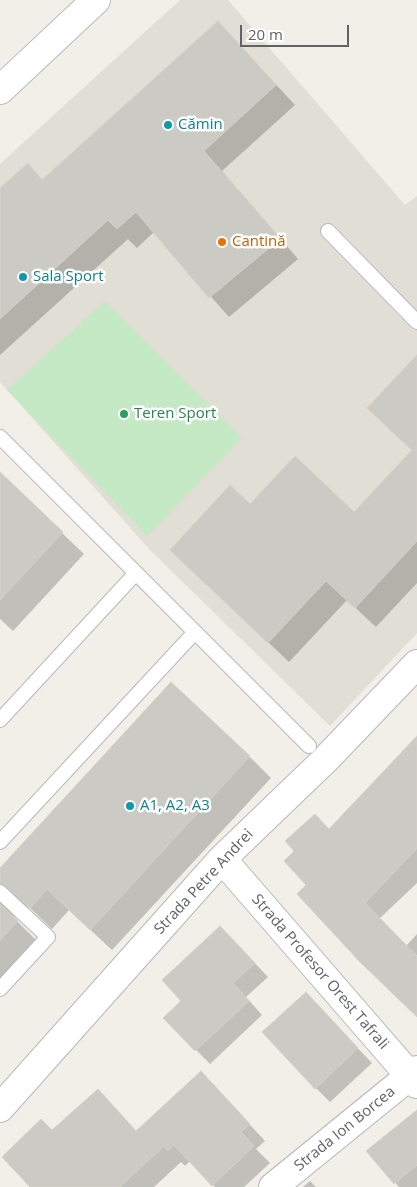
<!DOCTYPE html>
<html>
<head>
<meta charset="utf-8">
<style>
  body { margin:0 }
  #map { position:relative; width:417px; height:1187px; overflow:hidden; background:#f1efe8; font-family:"Open Sans",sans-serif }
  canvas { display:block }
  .scale { position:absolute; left:240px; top:25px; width:109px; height:22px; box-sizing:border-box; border:2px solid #5f6368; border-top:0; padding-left:6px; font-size:15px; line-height:18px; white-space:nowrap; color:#5f6368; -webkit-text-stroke:4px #fff; paint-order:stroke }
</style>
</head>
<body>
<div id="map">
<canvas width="417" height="1187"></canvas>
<div class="scale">20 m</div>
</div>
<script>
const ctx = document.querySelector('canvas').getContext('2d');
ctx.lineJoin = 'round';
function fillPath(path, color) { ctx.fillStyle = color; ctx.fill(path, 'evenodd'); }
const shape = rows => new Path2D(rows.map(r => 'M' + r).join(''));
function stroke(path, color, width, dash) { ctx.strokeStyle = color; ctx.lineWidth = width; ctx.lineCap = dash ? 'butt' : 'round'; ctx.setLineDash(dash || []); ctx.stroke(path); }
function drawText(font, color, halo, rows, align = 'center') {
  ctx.font = font + ' "Open Sans",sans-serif'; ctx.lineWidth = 5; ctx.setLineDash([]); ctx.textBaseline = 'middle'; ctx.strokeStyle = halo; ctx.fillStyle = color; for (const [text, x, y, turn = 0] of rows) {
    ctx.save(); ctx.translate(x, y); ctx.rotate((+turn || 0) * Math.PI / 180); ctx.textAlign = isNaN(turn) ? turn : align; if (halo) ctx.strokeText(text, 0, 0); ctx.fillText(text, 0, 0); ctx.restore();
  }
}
fillPath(shape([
  [180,0,228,0,405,205,417,196,417,633,330,726,150,550,0,382,0,164]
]), '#e1ded6');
fillPath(shape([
  [105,301,242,438,147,536,7,390]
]), '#c5e8c5');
fillPath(shape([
  [218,22,295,105,222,171,298,259,229,317,154,232,137,248,128,239,0,355,0,190,28,165,43,181],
  [417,367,417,583,376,627,347,600,289,662,192,570,250,506,354,514,413,451,389,429],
  [0,474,84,554,13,631,0,619],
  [417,738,417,883,379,919,406,946,417,934,417,1016,308,885,330,830],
  [249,756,271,778,112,950,69,910,52,929,29,907,24,905,16,907,13,913,15,919,39,943,0,985,0,870],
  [234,941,268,977,246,997,262,1015,210,1064,165,1018],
  [320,1009,372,1063,330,1102,316,1088],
  [217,1089,265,1141,256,1149,270,1163,244,1187,215,1187,190,1161,185,1166,181,1162,154,1187,32,1187,52,1132,98,1091,137,1132],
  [417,1115,417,1187,399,1187,368,1151],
  [310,1181,316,1187,303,1187]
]), '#0003');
const building = shape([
  [218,21,276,85,204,151,280,239,209,298,136,212,117,229,108,220,0,319,0,188,28,163,42,180,218,21],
  [417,355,417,541,355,608,326,581,268,643,170,550,230,485,250,504,295,456,354,512,412,450,367,408,417,355],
  [0,472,63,532,0,600,0,472],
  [171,682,250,756,90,930,47,889,30,908,6,886,0,883,0,868,171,682],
  [417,736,417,848,365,903,417,956,417,1017,359,961,297,894,306,885,284,861,294,851,285,841,315,814,329,829,417,736],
  [0,904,18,921,0,940,0,904],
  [220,926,255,963,233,983,249,1001,195,1051,163,1018,181,1001,162,980,220,926],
  [306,992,358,1048,315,1089,262,1032,306,992],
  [201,1071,250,1124,241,1132,254,1146,212,1186,174,1145,168,1151,164,1146,120,1187,30,1187,2,1157,41,1119,52,1130,98,1089,136,1131,201,1071],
  [417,1110,417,1165,394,1184,366,1151,417,1110]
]);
fillPath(building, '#cccac5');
stroke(building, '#d6d1c6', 1);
const lane = shape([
  [328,231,417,322],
  [0,437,136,573,0,720],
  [136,573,309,746],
  [0,842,195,632],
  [0,892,48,937,0,989]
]);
const street = shape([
  [222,859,417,1084],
  [0,1108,222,859,325,760,417,664],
  [273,1187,417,1070]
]);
const secondary = shape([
  [0,90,96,0]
]);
stroke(lane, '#b5b8bc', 16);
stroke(street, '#b5b8bc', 30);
stroke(secondary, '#b6babf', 30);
stroke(lane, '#fff', 14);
stroke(street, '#fff', 28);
stroke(secondary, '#fff', 28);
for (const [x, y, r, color] of [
  [168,125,5,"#0f9aa8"],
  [222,242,5,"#e8710a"],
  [23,277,5,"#0f9aa8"],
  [124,414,5,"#2e9e5b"],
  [130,806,5,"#0f9aa8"]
]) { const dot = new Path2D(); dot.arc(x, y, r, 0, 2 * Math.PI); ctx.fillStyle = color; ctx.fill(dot); stroke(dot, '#fff', 2); }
drawText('15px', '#0d838f', '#fff', [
  ["Cămin",178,125],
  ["Sala Sport",33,277],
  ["A1, A2, A3",140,806]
], 'left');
drawText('15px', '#c56008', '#fff', [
  ["Cantină",232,242]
], 'left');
drawText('15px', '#27864d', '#fff', [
  ["Teren Sport",134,414]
], 'left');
drawText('15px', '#5f6368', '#fff', [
  ["Strada Petre Andrei",204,882,-47],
  ["Strada Profesor Orest Tafrali",320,972,49],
  ["Strada Ion Borcea",345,1129,-39]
]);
</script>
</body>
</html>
